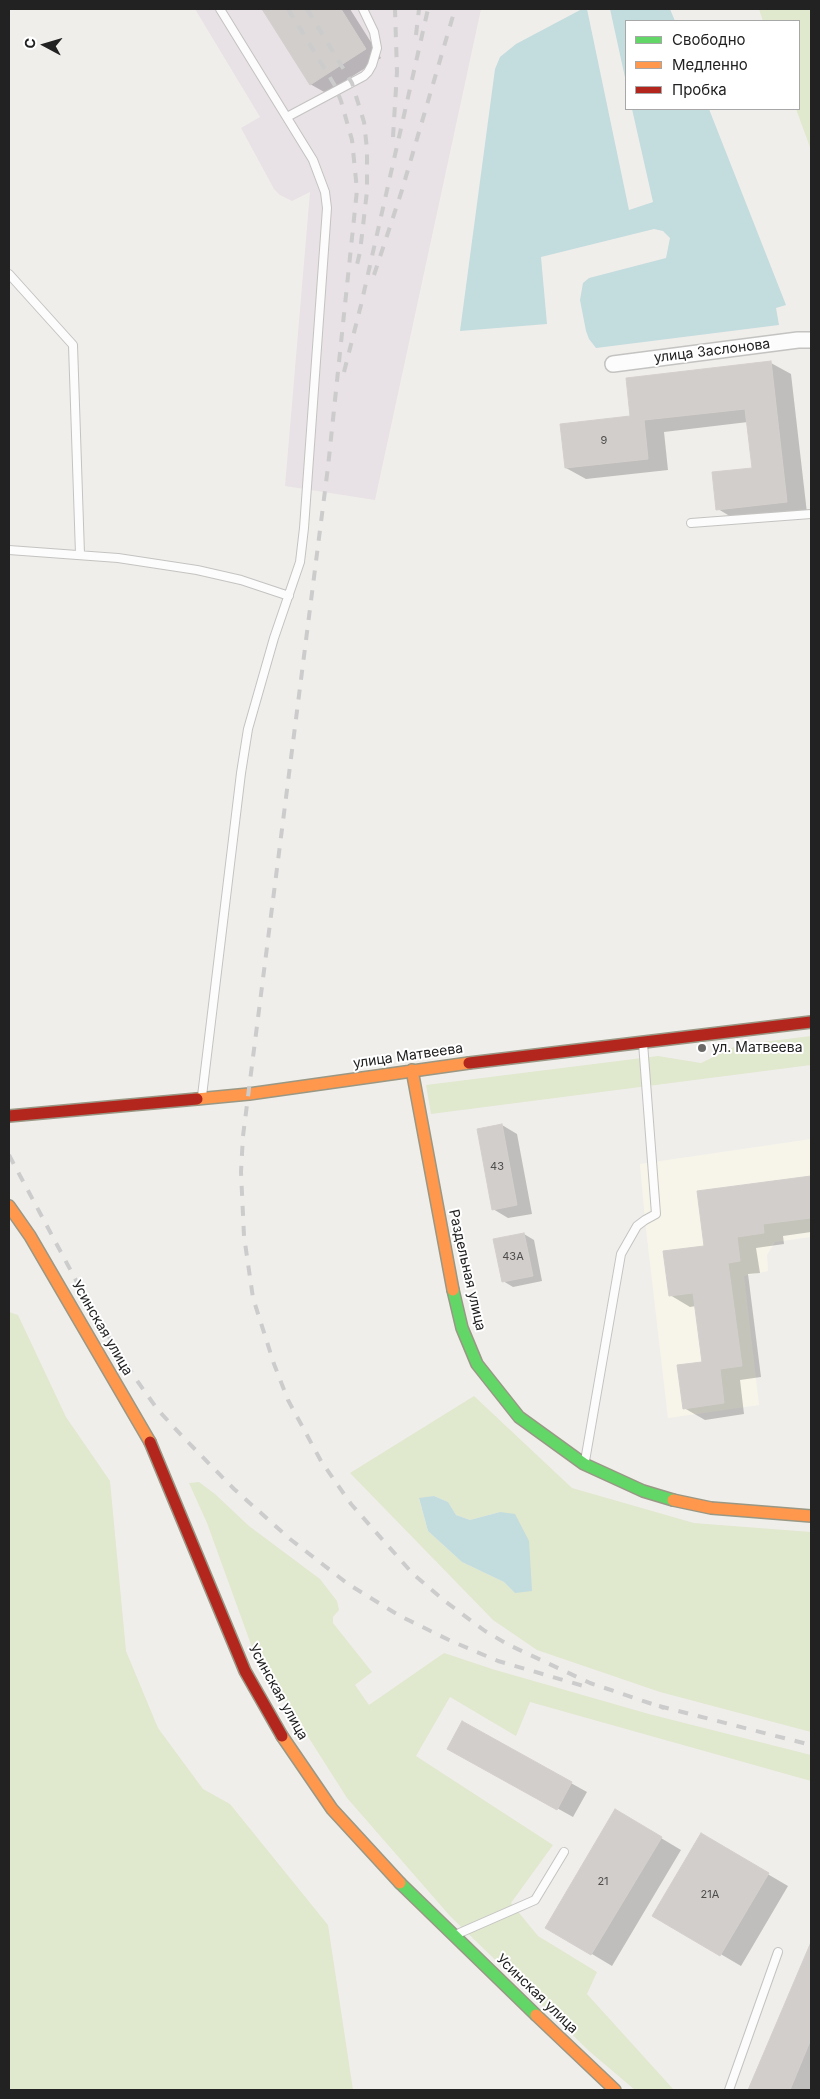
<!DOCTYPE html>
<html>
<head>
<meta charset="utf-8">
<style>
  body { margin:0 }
  #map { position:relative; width:820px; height:2099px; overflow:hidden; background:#f0eeeb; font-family:Inter,sans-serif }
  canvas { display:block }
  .frame { position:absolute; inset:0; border:10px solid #222; pointer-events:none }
  .legend { position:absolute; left:625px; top:20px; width:175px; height:90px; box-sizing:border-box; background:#fff; border:1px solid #a7a7a7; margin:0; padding:6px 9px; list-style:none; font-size:15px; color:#222 }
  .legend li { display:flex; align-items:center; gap:10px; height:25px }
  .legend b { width:25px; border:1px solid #a7a7a7 }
  .north { position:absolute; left:20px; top:20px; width:50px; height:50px; -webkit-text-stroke:4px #fff; paint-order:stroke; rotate:276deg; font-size:14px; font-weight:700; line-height:20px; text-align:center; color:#222 }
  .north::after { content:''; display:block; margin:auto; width:18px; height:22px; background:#222; clip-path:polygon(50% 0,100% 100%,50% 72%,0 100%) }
</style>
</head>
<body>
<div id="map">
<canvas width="820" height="2099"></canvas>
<div class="frame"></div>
<ul class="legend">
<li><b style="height:6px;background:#63d668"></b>Свободно</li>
<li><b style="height:6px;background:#ff974d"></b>Медленно</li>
<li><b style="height:6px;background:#b3261e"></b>Пробка</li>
</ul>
<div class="north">С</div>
</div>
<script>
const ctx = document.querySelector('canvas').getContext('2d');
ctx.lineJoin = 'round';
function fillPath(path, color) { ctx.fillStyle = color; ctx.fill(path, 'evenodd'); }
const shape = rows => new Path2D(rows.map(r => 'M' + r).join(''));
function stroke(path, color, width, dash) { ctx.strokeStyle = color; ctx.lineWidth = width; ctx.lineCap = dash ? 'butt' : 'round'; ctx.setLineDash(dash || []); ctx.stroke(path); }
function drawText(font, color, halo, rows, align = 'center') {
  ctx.font = font + ' Inter,sans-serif'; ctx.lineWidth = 4; ctx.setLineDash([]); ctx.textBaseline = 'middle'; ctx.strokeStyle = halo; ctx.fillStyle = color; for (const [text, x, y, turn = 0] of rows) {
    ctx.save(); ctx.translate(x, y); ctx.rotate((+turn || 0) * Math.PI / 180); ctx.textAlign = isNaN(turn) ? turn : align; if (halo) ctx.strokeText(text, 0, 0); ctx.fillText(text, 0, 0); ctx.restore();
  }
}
fillPath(shape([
  [195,9,481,9,375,500,285,486,310,192,292,201,280,195,274,189,241,128,260,117]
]), '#e8e1e5');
fillPath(shape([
  [811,1139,811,1237,775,1242,767,1255,768,1271,744,1276,759,1405,668,1418,645,1220,640,1164]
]), '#f7f5e9');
fillPath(shape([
  [759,9,811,9,811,150,796,109,799,109,799,21,763,21],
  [811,1036,811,1065,431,1114,426,1085,658,1056,701,1063,738,1045],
  [9,1312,18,1315,66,1417,110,1481,126,1651,158,1728,203,1789,230,1804,328,1925,353,2090,9,2090],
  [474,1396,572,1488,694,1523,811,1532,811,1732,660,1692,537,1650,493,1620,350,1473],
  [434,1496,448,1502,456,1515,470,1520,500,1512,515,1593,504,1582,462,1562,428,1531,419,1499],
  [199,1482,215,1494,249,1526,320,1579,337,1601,339,1610,333,1617,333,1623,372,1672,355,1685,369,1705,444,1653,492,1669,649,1714,811,1755,811,1781,530,1702,516,1736,450,1697,416,1756,553,1845,511,1903,538,1936,597,1972,587,1994,674,2090,635,2090,589,2051,450,1916,347,1798,253,1650,207,1523,189,1483]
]), '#e0e8ce');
fillPath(shape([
  [582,9,587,9,629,210,653,202,632,109,709,109,786,305,776,308,779,325,596,348,589,339,586,331,580,300,583,283,589,278,666,258,670,238,663,231,654,229,541,257,547,324,460,331,495,69,500,57,516,44],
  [610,9,670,9,675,21,626,21,626,82],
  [434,1496,448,1502,456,1515,470,1520,500,1512,515,1514,529,1541,532,1591,515,1593,504,1582,462,1562,428,1531,419,1498]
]), '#c3dcde');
fillPath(shape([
  [263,9,350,9,381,58,326,93,310,84],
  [771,363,791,374,807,513,738,521,718,509,753,469,748,422,664,432,668,470,586,479,566,468,632,417],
  [502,1125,517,1134,532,1214,508,1218,493,1209],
  [811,1177,811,1232,783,1236,784,1244,756,1248,760,1273,748,1274,761,1377,740,1380,744,1414,705,1420,684,1408,704,1363,696,1306,690,1307,670,1295,706,1247,699,1192],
  [524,1234,534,1240,542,1281,513,1287,503,1281,495,1240],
  [463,1723,587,1792,573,1817,449,1748],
  [616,1811,681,1850,612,1966,547,1927],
  [701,1835,788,1886,741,1966,654,1915],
  [811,1945,811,2090,750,2090]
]), '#0003');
const building = shape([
  [262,9,341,9,366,49,310,85,262,9],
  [771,361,787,502,716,510,712,472,752,468,745,409,644,420,648,459,565,468,560,424,630,416,626,378,771,361],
  [502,1124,517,1205,492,1210,477,1129,502,1124],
  [811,1176,811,1218,763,1224,764,1233,737,1237,740,1261,728,1263,742,1366,720,1369,724,1403,683,1409,677,1365,702,1362,693,1293,669,1296,663,1251,704,1246,697,1191,811,1176],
  [524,1233,533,1276,502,1282,493,1239,524,1233],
  [462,1721,572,1782,557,1810,447,1749,462,1721],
  [615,1809,662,1837,591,1955,545,1928,615,1809],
  [701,1833,769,1873,720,1956,652,1916,701,1833],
  [811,1942,811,2039,790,2090,748,2090,811,1942]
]);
fillPath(building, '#d1cecc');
stroke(building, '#d3cfcd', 1);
const lane = shape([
  [287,117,364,76,368,72,372,65,377,48,374,32,363,9],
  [9,274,73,345,80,554],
  [691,523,811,514],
  [9,550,118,558,197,570,241,580,289,596],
  [202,1096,241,773,248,729,274,638,300,562,304,528,327,208,325,192,313,160,220,9],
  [585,1461,621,1254,637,1226,645,1220,656,1214,643,1043],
  [455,1935,535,1900,564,1852],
  [729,2090,778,1952]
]);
const street = shape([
  [613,364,798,340,811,340]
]);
const fast = shape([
  [453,1290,462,1328,477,1364,519,1417,584,1464,643,1491,673,1500],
  [400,1883,536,2015]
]);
const slow = shape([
  [412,1070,453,1290],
  [197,1099,249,1094,469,1063],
  [9,1206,30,1236,150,1442],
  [673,1500,711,1508,811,1516],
  [282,1736,332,1809,400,1883],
  [536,2015,615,2090]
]);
const jam = shape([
  [469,1063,811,1022],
  [9,1116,197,1099],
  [150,1442,245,1671,282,1736]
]);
stroke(lane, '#c3c3c1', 10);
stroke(street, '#c3c3c1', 18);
stroke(fast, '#999885', 14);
stroke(slow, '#999885', 14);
stroke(jam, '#999885', 14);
stroke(lane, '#fdfcfc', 8);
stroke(street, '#fdfcfc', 15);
stroke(fast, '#63d668', 11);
stroke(slow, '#ff974d', 11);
stroke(jam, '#b3261e', 11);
stroke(shape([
  [288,9,334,84,341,101,352,140,357,190,328,467,243,1136,241,1172,244,1236,253,1298,274,1364,288,1400,321,1461,351,1504,413,1574,446,1602,485,1631,509,1645,590,1683,664,1708],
  [307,9,352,83,364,122,367,149,367,191,360,252,355,273],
  [416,35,419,9],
  [393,137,397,72,395,9],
  [374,275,402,190,455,9],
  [344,372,361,305,428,9],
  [9,1155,94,1314,138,1382,158,1410,182,1436,234,1489,290,1539,348,1584,400,1616,451,1641,498,1661,587,1687],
  [659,1706,811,1745]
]), '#ccc', 4, [10, 10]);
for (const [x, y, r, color] of [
  [702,1048,5,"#6a6968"]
]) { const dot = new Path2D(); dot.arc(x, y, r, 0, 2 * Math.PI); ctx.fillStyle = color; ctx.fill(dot); stroke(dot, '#fff', 2); }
drawText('11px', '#4e4d4c', null, [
  ["9",604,441],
  ["43",497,1167],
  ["43А",513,1257],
  ["21",603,1882],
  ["21А",710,1895]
]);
drawText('14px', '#222', '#fff', [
  ["улица Заслонова",712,351,-7],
  ["улица Матвеева",408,1056,-8],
  ["Раздельная улица",467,1270,77],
  ["Усинская улица",102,1328,60],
  ["Усинская улица",278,1692,61],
  ["Усинская улица",537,1994,44]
]);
drawText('14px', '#222', '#fff', [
  ["ул. Матвеева",712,1048]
], 'left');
</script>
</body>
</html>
